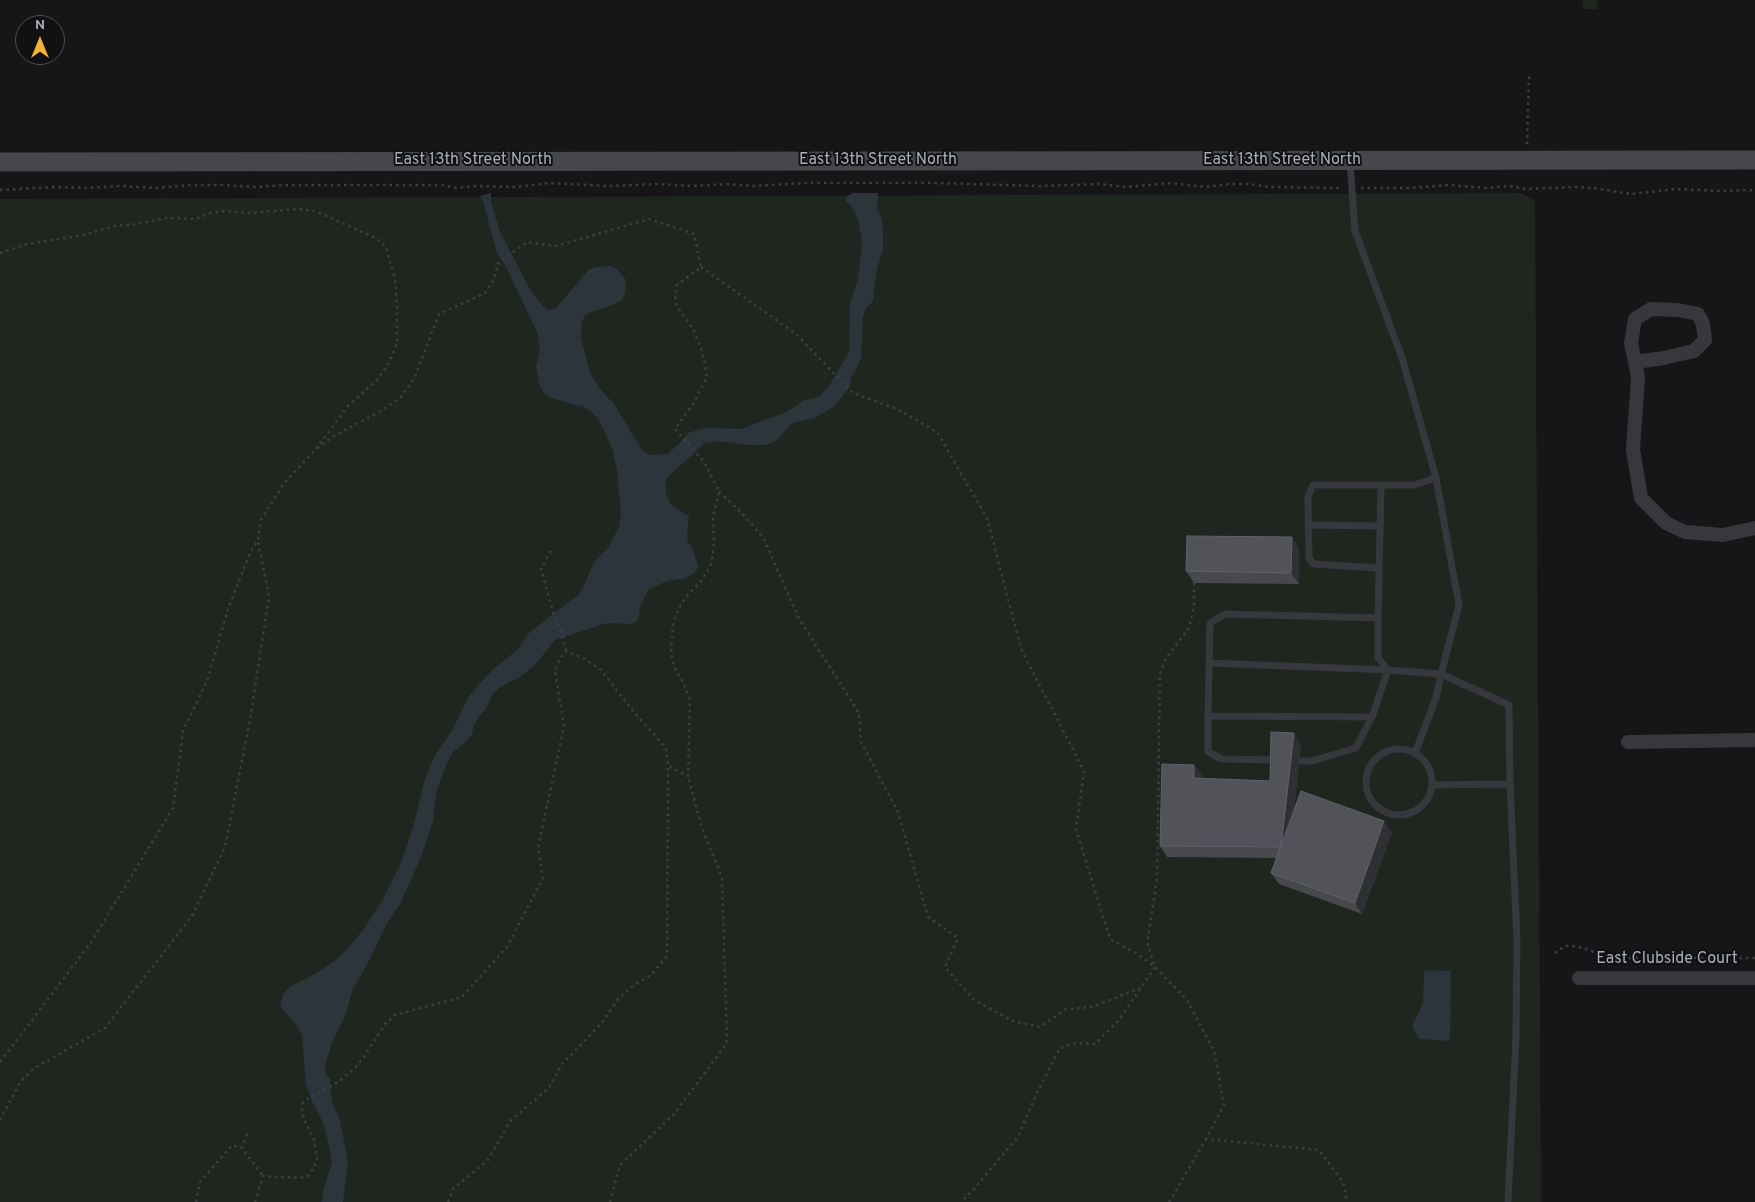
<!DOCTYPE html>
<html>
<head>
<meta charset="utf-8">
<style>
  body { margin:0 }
  #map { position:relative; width:1755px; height:1202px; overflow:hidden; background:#161618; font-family:Overpass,sans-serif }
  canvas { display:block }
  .north { position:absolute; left:15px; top:15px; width:50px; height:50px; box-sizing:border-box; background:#111113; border:1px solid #4d4f55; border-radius:50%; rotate:0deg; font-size:14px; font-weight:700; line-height:20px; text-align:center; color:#a8adb8 }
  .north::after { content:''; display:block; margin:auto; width:18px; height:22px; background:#f2b134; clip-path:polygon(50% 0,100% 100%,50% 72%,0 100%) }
</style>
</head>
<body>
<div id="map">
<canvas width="1755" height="1202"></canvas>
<div class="north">N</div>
</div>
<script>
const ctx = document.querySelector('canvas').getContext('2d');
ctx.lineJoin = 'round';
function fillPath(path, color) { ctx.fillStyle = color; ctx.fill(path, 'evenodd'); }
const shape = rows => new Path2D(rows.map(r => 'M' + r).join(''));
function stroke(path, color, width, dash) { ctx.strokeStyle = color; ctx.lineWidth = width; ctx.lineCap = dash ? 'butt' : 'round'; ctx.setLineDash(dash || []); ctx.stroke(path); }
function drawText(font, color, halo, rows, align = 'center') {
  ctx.font = font + ' Overpass,sans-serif'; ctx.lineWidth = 4; ctx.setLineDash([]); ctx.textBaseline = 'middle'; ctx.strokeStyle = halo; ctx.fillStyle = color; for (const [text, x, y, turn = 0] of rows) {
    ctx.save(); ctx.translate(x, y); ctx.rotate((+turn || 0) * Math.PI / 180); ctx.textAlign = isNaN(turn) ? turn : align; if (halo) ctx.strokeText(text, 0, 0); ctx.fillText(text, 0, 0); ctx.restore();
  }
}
fillPath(shape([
  [1583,0,1597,0,1597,9,1583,9],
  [1520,193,1535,200,1541,1202,0,1202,0,199]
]), '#1e261f');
fillPath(shape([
  [491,193,491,202,500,232,532,293,544,307,549,310,556,308,585,274,590,269,596,267,610,266,616,268,626,280,625,293,622,300,617,303,586,314,582,321,581,338,590,373,600,389,614,404,642,450,647,454,653,455,667,454,679,444,688,433,698,430,708,428,741,429,789,411,804,400,819,397,829,386,849,352,850,304,858,279,862,242,858,220,853,208,846,201,847,196,853,193,878,193,877,209,881,216,883,227,883,250,877,269,873,301,866,308,863,317,861,358,857,368,851,378,850,386,835,406,815,418,792,423,776,441,766,445,747,445,717,441,705,443,671,474,666,480,666,494,671,505,689,516,687,535,688,542,694,552,696,560,698,566,695,572,686,578,667,581,648,590,640,607,639,616,636,622,631,624,613,623,603,624,555,640,534,666,520,677,499,688,492,695,486,709,480,715,474,725,472,734,467,741,453,752,448,761,437,789,433,821,421,857,400,904,387,923,370,959,353,989,345,1016,331,1045,325,1067,326,1074,330,1079,332,1102,340,1120,348,1162,343,1202,322,1202,324,1188,332,1162,330,1152,325,1128,319,1114,312,1102,306,1084,302,1035,298,1027,280,1006,283,994,290,987,315,974,340,957,363,930,381,903,400,865,413,828,425,779,434,757,453,729,469,696,492,670,517,650,529,633,579,594,585,584,593,563,608,548,619,527,621,514,617,469,612,448,599,420,592,412,583,406,575,405,549,397,543,392,539,383,536,367,540,349,537,332,506,267,497,253,483,201,480,196],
  [1427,970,1451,971,1450,1041,1419,1039,1412,1027,1419,1012,1423,1001,1424,972]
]), '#2c353c');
stroke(shape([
  [1527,144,1529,75],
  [1361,188,1410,188,1449,185,1487,188,1510,186,1526,189,1578,187,1593,188,1631,194,1677,189,1720,191,1755,190],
  [0,190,55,187,87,188,119,186,158,188,188,185,223,185,257,187,285,185,443,185,456,188,476,186,515,187,549,183,609,186,658,184,691,186,726,184,754,186,805,183,933,183,1041,186,1100,184,1126,187,1171,183,1206,187,1229,184,1248,184,1269,187,1343,188],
  [0,253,27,244,84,235,118,225,131,225,167,218,196,219,210,213,224,211,250,213,298,209,315,211,376,238,386,247,395,279,397,307,397,343,388,365,376,381,348,406,316,449,284,483,261,520,258,540,250,553,228,609,207,681,183,731,173,808,90,944,0,1062],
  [701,267,796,334,853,393,897,409,937,432,987,518,1021,649,1084,771,1076,829,1110,939,1136,953,1155,967,1119,1020,1095,1044,1076,1043,1060,1048,1036,1095,1018,1137,973,1190,961,1202],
  [719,492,743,514,764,539,798,617,859,713,861,742,898,812,928,917,958,938,945,967,974,1000,1013,1021,1040,1027,1066,1009,1092,1007,1140,988],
  [551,551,541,569,553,612,563,637,566,651],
  [1194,583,1194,606,1189,628,1166,658,1160,674,1157,880,1147,942,1155,967,1187,1000,1214,1051,1224,1105,1206,1139,1319,1150,1343,1182,1346,1195,1346,1202],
  [1555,953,1565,946,1572,946,1583,948,1611,958,1755,958],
  [0,1120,21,1081,33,1069,105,1028,192,916,225,847,250,720,269,596,258,542],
  [247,1134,242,1148,263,1176],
  [196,1202,200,1182,232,1145,242,1148],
  [255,1202,263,1176,300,1178,308,1176,314,1168,317,1159,314,1140,304,1119,302,1109,303,1103,305,1100,338,1082,353,1070,364,1057,385,1024,395,1015,462,997,507,947,543,878,538,848,564,726,555,671,560,659,566,651,585,659,601,670,633,711,666,748,668,766,688,776,690,699,683,682,674,667,671,652,673,625,679,608,687,596,701,581,711,565,714,544,713,517,719,492,705,463,675,429,693,404,707,377,703,354,694,331,676,304,675,294,677,285,701,267,694,234,649,219,556,246,527,242,498,263,494,279,485,293,439,314,414,379,401,397,379,412,332,437,316,449],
  [448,1202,453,1189,488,1160,510,1121,549,1088,562,1064,602,1023,618,999,635,984,651,975,667,956,668,766],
  [610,1202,620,1165,674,1114,727,1043,722,877,702,828,688,776],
  [1169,1202,1206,1139]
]), '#3d3f44', 2.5, [2.5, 4]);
stroke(shape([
  [1350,161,1355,231,1402,358,1436,478,1459,605,1441,674,1509,705,1510,784,1517,940,1516,1037,1508,1202],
  [1308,525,1380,526],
  [1379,568,1313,564,1309,558,1308,497,1313,485,1381,485],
  [1378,618,1378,658,1388,670],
  [1209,663,1388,670],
  [1208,716,1208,752,1222,759,1278,760],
  [1372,717,1208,716,1210,623,1225,614,1378,618,1381,485,1414,485,1436,478],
  '1366 782a33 33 0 1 1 66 0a33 33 0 1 1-66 0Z',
  [1291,761,1312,761,1356,748,1372,717,1388,670,1441,674,1436,698,1415,753],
  [1432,785,1510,784]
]), '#37383d', 7);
stroke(shape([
  [1651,309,1678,310,1698,314,1703,324,1705,340,1694,351,1664,358,1635,362,1631,343,1635,319,1651,309],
  [1635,362,1638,377,1633,450,1641,498,1666,523,1685,532,1723,535,1755,528],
  [1628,742,1755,740],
  [1579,978,1755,978]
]), '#37383d', 14);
stroke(shape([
  [0,162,1755,160]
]), '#45474d', 19);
fillPath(shape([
  [1299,548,1299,584,1194,583,1186,571],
  [1301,744,1294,810,1392,832,1362,914,1279,884,1271,873,1277,858,1167,857,1160,846,1194,765,1202,776,1202,779,1270,781]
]), '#47494d');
fillPath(shape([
  [1292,537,1299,548,1299,584,1291,573],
  [1294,733,1301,744,1289,858,1281,847],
  [1194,765,1202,776,1201,790,1194,778],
  [1384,821,1392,832,1362,914,1355,903]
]), '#2f3033');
const building = shape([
  [1187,536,1292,537,1291,573,1186,571,1187,536],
  [1271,732,1294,733,1281,847,1160,846,1162,764,1194,765,1194,778,1270,781,1271,732],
  [1301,791,1384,821,1355,903,1271,873,1301,791]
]);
fillPath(building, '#525359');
stroke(building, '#5f6168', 1);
drawText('16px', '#a8adb8', '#111113', [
  ["East 13th Street North",473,161],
  ["East 13th Street North",878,161],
  ["East 13th Street North",1282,161],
  ["East Clubside Court",1667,960]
]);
</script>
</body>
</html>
